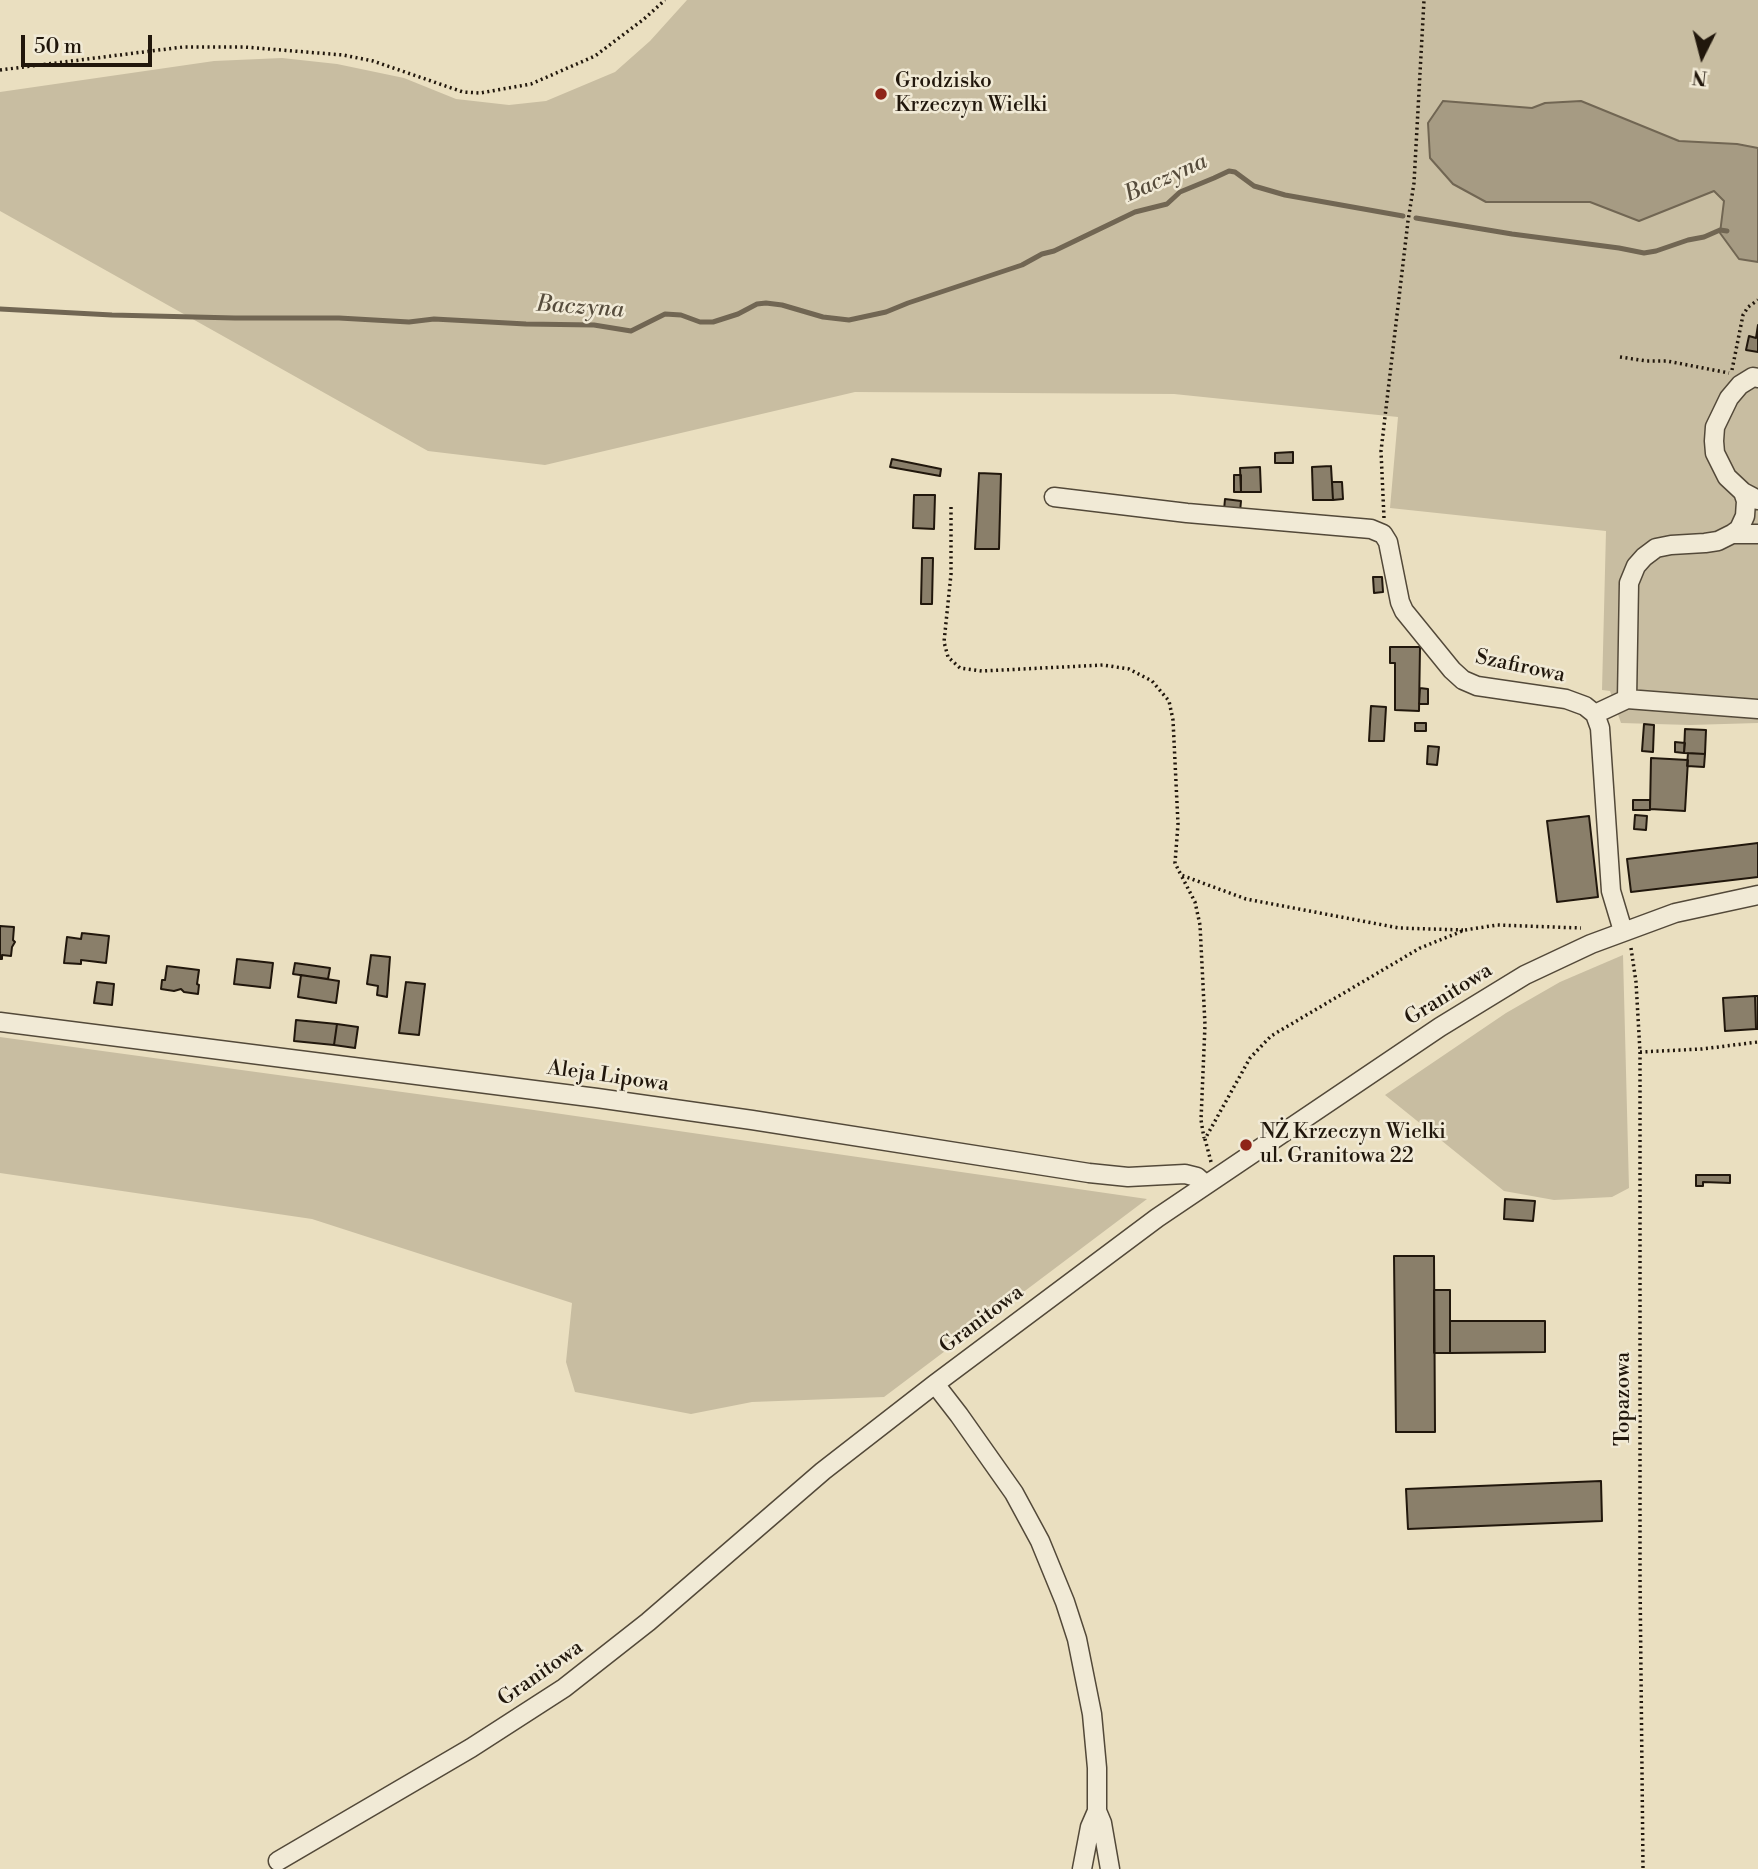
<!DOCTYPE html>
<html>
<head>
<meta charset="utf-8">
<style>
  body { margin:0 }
  #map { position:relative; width:1758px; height:1869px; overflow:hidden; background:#eadfc0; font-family:"Libre Bodoni",serif }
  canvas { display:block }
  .north { position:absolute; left:1667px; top:21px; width:70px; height:70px; -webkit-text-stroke:5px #f1ead6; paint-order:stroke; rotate:186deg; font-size:19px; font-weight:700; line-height:28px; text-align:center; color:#21170c }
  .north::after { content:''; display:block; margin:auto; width:24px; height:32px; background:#21170c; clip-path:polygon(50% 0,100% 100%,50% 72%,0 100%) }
  .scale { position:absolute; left:21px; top:35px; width:131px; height:32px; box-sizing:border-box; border:4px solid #21170c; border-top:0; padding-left:9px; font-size:21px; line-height:24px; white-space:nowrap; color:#21170c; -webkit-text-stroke:5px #f1ead6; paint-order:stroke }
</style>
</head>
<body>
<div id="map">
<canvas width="1758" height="1869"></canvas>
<div class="north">N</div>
<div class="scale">50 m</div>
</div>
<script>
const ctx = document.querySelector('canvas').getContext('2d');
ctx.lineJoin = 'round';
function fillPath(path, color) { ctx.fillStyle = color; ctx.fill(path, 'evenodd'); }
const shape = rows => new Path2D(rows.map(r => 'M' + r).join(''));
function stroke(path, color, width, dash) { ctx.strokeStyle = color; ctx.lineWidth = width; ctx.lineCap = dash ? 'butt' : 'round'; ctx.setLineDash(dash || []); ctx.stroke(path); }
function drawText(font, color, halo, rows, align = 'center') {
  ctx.font = font + ' "Libre Bodoni",serif'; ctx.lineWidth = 5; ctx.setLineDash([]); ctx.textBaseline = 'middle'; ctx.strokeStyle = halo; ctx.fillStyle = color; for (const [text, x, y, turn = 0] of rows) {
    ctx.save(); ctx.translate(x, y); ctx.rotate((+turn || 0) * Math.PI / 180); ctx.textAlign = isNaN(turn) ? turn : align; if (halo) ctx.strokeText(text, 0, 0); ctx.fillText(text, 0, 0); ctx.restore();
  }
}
fillPath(shape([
  [687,0,1758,0,1758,723,1690,725,1621,723,1610,691,1602,690,1606,531,1390,508,1398,417,1174,394,855,392,545,465,428,451,0,211,0,92,214,61,282,58,337,64,404,78,456,99,509,105,546,101,615,72,650,41],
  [1623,955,1629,1188,1612,1197,1554,1200,1504,1191,1385,1095,1506,1013,1560,982],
  [0,1037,534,1110,1147,1199,884,1397,752,1402,691,1414,575,1392,566,1362,572,1303,312,1219,0,1173]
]), '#c8bda1');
const water = shape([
  [1443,101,1532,108,1545,103,1581,101,1679,141,1737,144,1758,148,1758,262,1739,259,1720,233,1724,201,1714,191,1639,221,1590,202,1486,202,1453,184,1430,158,1428,123,1443,101]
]);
fillPath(water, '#a69b83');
stroke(water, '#716653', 2);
stroke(shape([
  [1416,218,1512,234,1619,248,1644,253,1656,251,1688,240,1704,237,1720,230,1727,231],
  [0,309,112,315,235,318,339,318,409,322,434,319,526,324,594,325,631,331,665,314,681,315,700,322,713,322,738,314,757,304,766,303,782,305,823,317,849,320,886,312,908,303,1022,265,1042,254,1054,251,1135,212,1167,204,1180,192,1214,178,1229,171,1235,172,1254,186,1285,195,1403,216]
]), '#716653', 5);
const building = shape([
  [1758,325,1758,352,1746,350,1749,336,1756,338,1758,325],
  [1293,452,1293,463,1275,463,1275,453,1293,452],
  [892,459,941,469,940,476,890,467,892,459],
  [1331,466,1333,500,1313,500,1312,467,1331,466],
  [1260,467,1261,492,1241,492,1240,468,1260,467],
  [979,473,1001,474,999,549,975,549,979,473],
  [1234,475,1241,475,1241,492,1234,492,1234,475],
  [1332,482,1342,482,1343,499,1333,500,1332,482],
  [914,495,935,495,934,529,913,528,914,495],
  [1225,499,1241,501,1240,512,1224,510,1225,499],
  [922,558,933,558,932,604,921,604,922,558],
  [1373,577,1382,577,1383,592,1374,593,1373,577],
  [1390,647,1420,647,1419,711,1395,710,1395,663,1390,663,1390,647],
  [1420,688,1428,689,1428,704,1419,704,1420,688],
  [1371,706,1386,707,1384,741,1369,741,1371,706],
  [1415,723,1426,723,1426,731,1415,731,1415,723],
  [1644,724,1654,725,1653,752,1642,751,1644,724],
  [1685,729,1706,730,1705,754,1684,753,1685,729],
  [1675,742,1685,743,1684,753,1675,752,1675,742],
  [1428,746,1439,747,1437,765,1427,764,1428,746],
  [1688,753,1705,754,1704,767,1687,766,1688,753],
  [1651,758,1688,760,1685,811,1650,809,1651,758],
  [1633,800,1650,800,1650,810,1633,810,1633,800],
  [1635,815,1647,816,1646,830,1634,829,1635,815],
  [1589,816,1598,897,1557,902,1547,821,1589,816],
  [1758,843,1758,877,1631,892,1627,859,1758,843],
  [0,926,14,927,13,940,15,942,12,947,11,956,2,955,2,959,0,959,0,926],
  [82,933,109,936,106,963,81,960,81,964,64,963,67,937,81,939,82,933],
  [371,955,390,957,387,997,377,995,378,986,367,984,371,955],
  [237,959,273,963,270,988,234,984,237,959],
  [295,963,330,968,328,979,293,974,295,963],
  [167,966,199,970,197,984,199,985,198,994,184,992,181,989,174,991,161,989,162,980,165,980,167,966],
  [301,975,339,981,336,1003,298,997,301,975],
  [97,982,114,984,112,1005,94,1003,97,982],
  [406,982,425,984,419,1035,399,1033,406,982],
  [1755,996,1758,996,1758,1029,1756,1029,1755,996],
  [1755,996,1756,1029,1725,1031,1723,998,1755,996],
  [296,1020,337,1024,334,1045,294,1041,296,1020],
  [337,1024,358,1027,355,1048,334,1045,337,1024],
  [1696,1175,1730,1175,1730,1183,1703,1182,1703,1186,1696,1186,1696,1175],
  [1505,1199,1535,1201,1533,1221,1504,1219,1505,1199],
  [1394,1256,1434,1256,1435,1432,1396,1432,1394,1256],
  [1434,1290,1450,1290,1450,1353,1434,1353,1434,1290],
  [1450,1321,1545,1321,1545,1352,1450,1353,1450,1321],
  [1601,1481,1602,1521,1408,1529,1406,1489,1601,1481]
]);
fillPath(building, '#8a7f6a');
stroke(building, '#21170c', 2);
const minor = shape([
  [1758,378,1753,377,1740,385,1729,398,1715,427,1714,441,1715,453,1727,477,1743,492,1758,500],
  [1054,497,1187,513,1371,529,1383,534,1388,542,1400,602,1404,611,1452,670,1463,680,1477,686,1566,699,1585,706,1595,714,1600,728,1611,891,1623,931],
  [1732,534,1739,529,1745,516,1746,501,1743,492],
  [1627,699,1758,709],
  [1595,714,1627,699,1629,583,1636,566,1644,557,1656,548,1671,545,1705,543,1718,541,1732,534,1758,534],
  [0,1022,597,1098,752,1120,1089,1173,1128,1177,1185,1174,1197,1177,1205,1184],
  [935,1384,959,1415,1014,1493,1040,1541,1065,1602,1077,1639,1092,1714,1097,1768,1097,1811,1102,1823,1110,1869],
  [278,1861,471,1748,564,1688,648,1622,823,1471,935,1384,1157,1218,1440,1027,1525,975,1591,944,1675,913,1758,895],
  [1082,1869,1090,1827,1097,1811]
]);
stroke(minor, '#534939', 21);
stroke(shape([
  [0,70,183,47,244,47,343,55,373,61,463,92,480,93,531,84,595,56,644,19,665,0],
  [1620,357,1647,361,1667,361,1729,373],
  [1732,370,1743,315,1748,307,1758,300],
  [951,507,951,574,944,642,948,657,960,668,982,671,1103,665,1129,669,1152,681,1169,701,1173,720,1178,824,1175,863,1181,875,1246,899,1399,928,1463,930],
  [1384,518,1381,451,1408,221,1414,183,1424,0],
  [1182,877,1195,902,1200,925,1205,1025,1201,1120,1204,1138],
  [1631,948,1636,982,1640,1052,1640,1578,1643,1868],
  [1640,1052,1702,1049,1758,1042],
  [1211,1162,1205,1139,1250,1058,1271,1036,1420,948,1465,930,1497,925,1581,928]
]), '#21170c', 3.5, [2, 3.5]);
stroke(minor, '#f1ead6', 18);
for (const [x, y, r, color] of [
  [881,94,7,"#8f2418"],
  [1246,1145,7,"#8f2418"]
]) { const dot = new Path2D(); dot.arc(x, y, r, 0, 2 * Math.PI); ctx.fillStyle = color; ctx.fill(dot); stroke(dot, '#f1ead6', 2.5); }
drawText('21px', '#21170c', '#f1ead6', [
  ["Grodzisko",895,82],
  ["Krzeczyn Wielki",895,106],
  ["NŻ Krzeczyn Wielki",1260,1133],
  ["ul. Granitowa 22",1260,1157]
], 'left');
drawText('21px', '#21170c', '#f1ead6', [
  ["Szafirowa",1520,667,12],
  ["Granitowa",1449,995,-32],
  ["Aleja Lipowa",608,1077,8],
  ["Granitowa",982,1320,-37],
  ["Topazowa",1624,1399,-90],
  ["Granitowa",541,1674,-35]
]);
drawText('italic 23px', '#564c3c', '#f1ead6', [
  ["Baczyna",1166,179,-24],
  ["Baczyna",580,308,4]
]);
</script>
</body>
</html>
